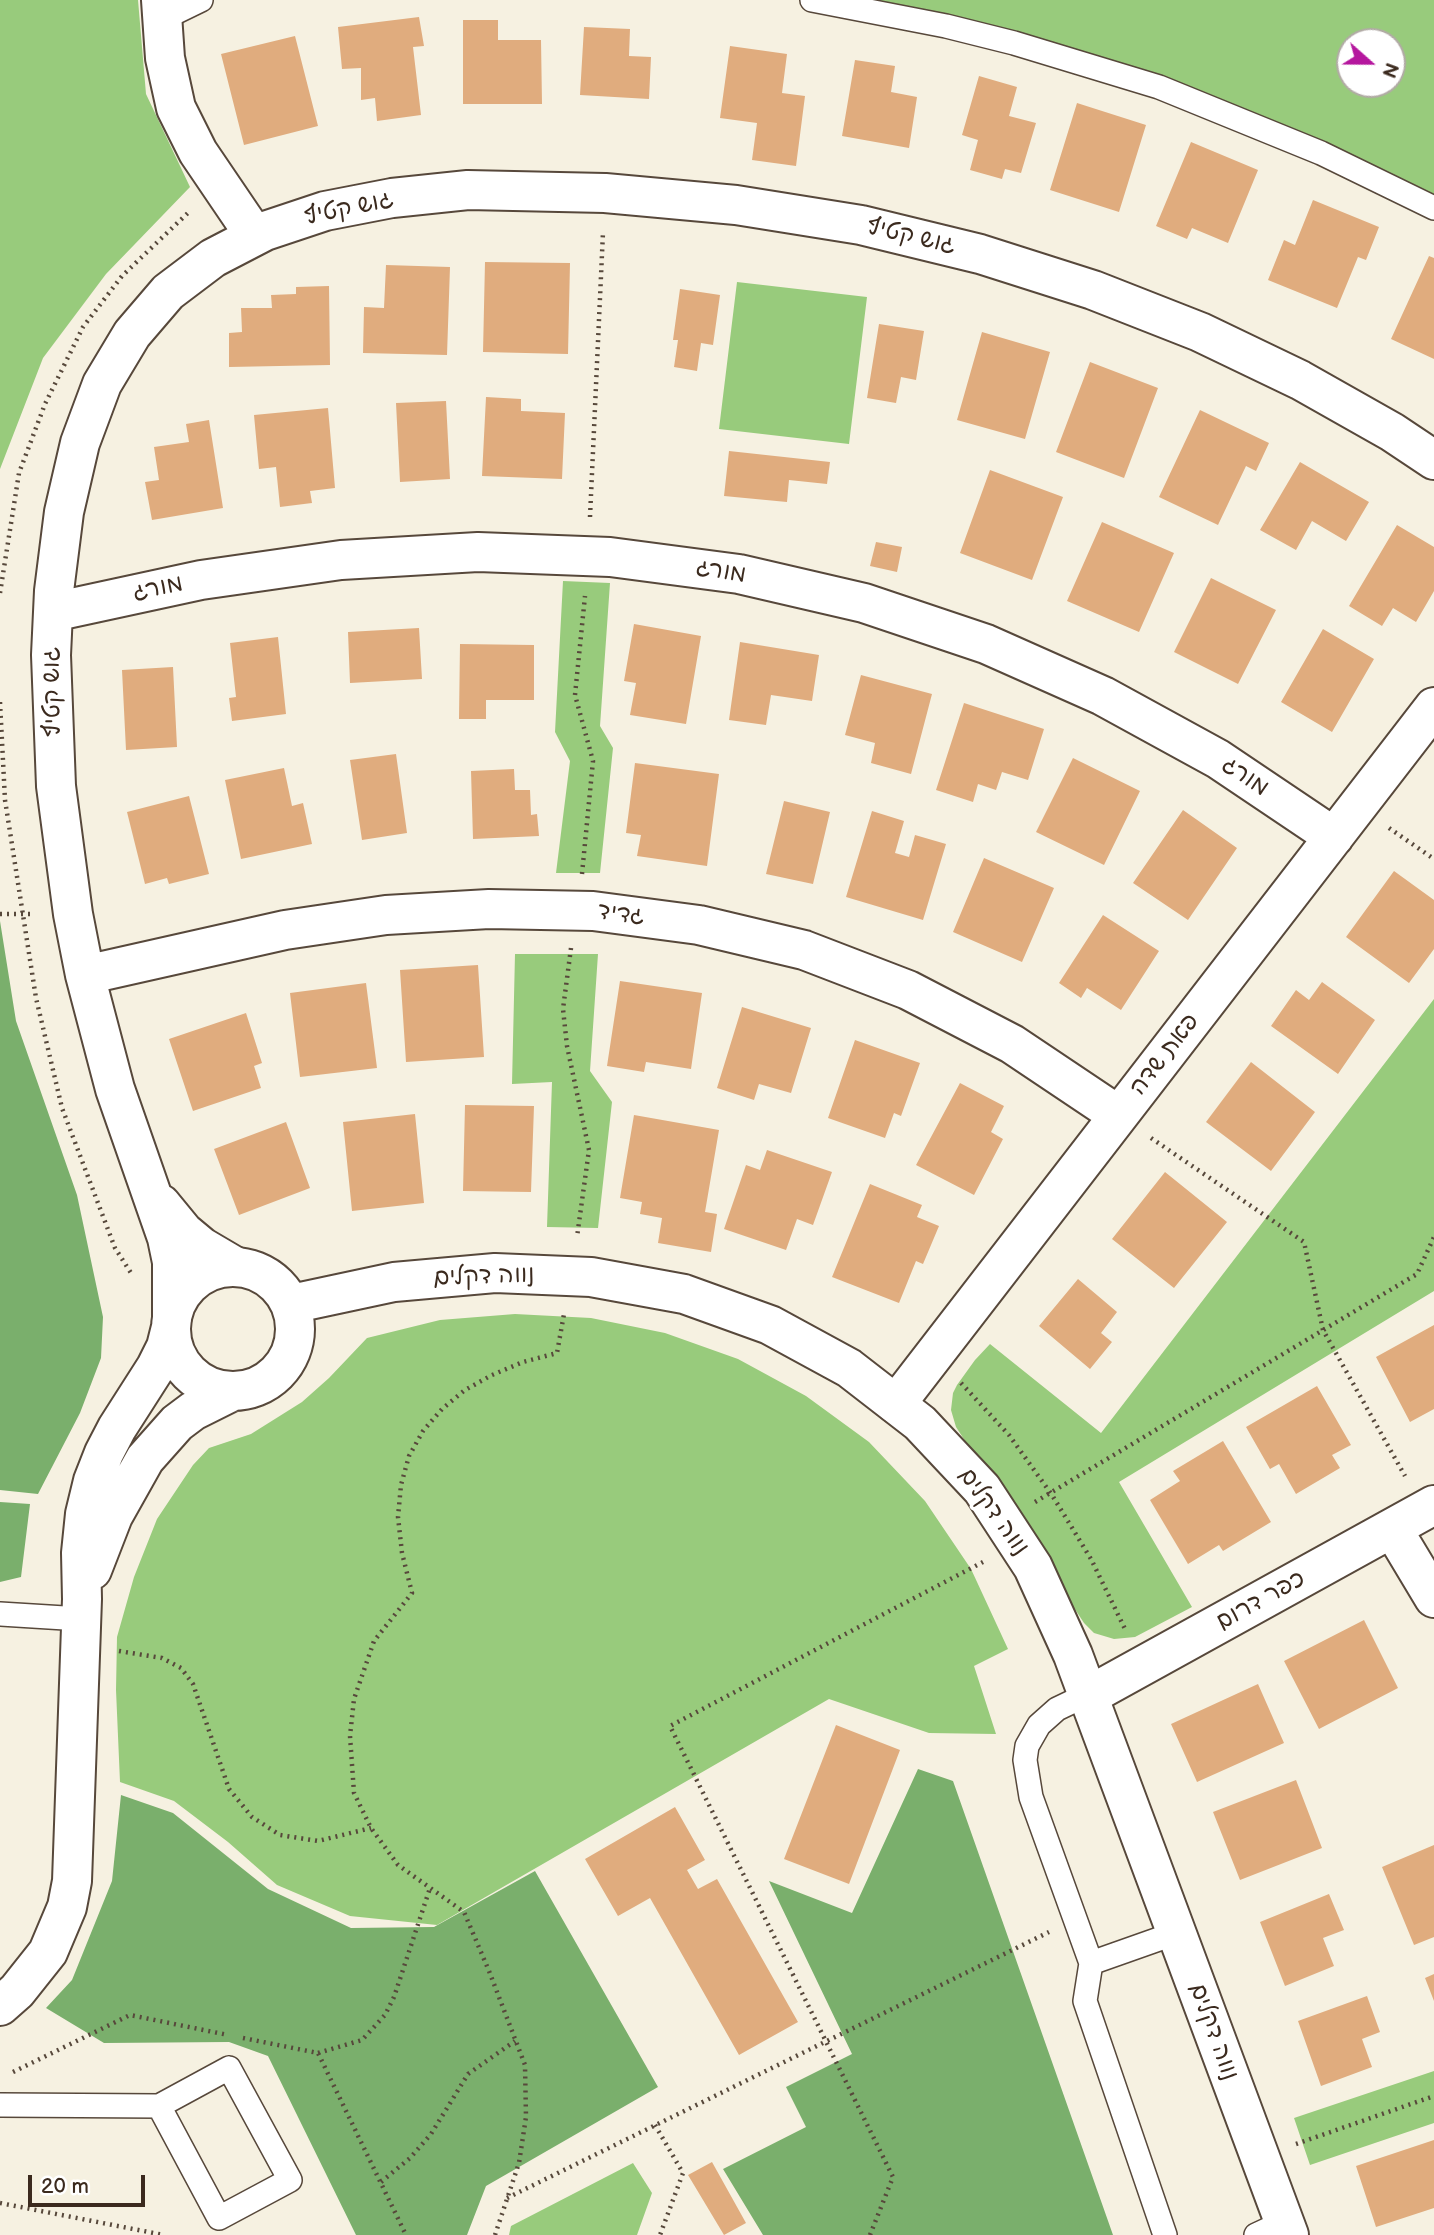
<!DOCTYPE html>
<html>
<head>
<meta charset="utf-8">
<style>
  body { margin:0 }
  #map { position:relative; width:1434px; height:2235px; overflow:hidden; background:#f6f1e1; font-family:"Balsamiq Sans",sans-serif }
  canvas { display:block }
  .north { position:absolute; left:1336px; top:28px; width:70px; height:70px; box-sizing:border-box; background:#fff; border:2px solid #b1aaa5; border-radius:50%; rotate:111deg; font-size:19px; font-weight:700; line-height:28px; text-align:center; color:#3b2a1e }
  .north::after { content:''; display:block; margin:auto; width:24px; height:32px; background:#b5179e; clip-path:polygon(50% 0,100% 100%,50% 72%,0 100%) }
  .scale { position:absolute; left:28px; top:2175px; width:117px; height:32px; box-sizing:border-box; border:4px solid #3b2a1e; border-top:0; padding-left:9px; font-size:21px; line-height:24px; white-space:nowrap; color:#3b2a1e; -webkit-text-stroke:5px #fff; paint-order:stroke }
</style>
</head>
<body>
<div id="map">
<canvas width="1434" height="2235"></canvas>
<div class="north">N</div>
<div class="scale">20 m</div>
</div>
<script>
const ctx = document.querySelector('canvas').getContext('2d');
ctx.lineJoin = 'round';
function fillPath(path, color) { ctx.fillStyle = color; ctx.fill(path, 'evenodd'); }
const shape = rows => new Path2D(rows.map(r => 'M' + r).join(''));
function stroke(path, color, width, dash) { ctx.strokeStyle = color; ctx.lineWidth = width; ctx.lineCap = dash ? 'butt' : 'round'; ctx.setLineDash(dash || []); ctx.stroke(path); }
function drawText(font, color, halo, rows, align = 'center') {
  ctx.font = font + ' "Balsamiq Sans","Playpen Sans Hebrew",sans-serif'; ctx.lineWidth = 7; ctx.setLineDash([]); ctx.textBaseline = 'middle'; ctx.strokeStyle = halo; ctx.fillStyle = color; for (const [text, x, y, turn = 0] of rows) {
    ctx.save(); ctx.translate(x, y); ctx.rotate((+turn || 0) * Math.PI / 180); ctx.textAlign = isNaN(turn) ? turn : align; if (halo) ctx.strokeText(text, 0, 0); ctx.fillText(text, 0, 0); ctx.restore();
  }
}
fillPath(shape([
  [0,0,138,0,146,94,190,187,106,274,43,358,0,469],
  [870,0,1434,0,1434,196,1325,143,1241,108,1163,78,1088,53,1017,33],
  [1350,42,1392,42,1392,84,1350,84],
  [737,282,867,297,849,444,719,429],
  [563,581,610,583,600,726,613,748,600,873,556,873,570,761,555,732],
  [515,954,598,954,590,1071,612,1102,598,1228,547,1227,552,1082,512,1084],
  [1434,999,1434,1291,1119,1482,1192,1607,1135,1637,1114,1639,1094,1633,1084,1623,956,1427,951,1410,953,1393,957,1385,975,1360,990,1344,1101,1433],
  [515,1314,591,1318,665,1333,738,1359,806,1396,869,1442,925,1501,971,1569,1008,1649,974,1666,996,1734,929,1733,829,1699,437,1925,350,1916,277,1885,228,1842,174,1801,120,1782,116,1690,117,1637,134,1577,157,1519,193,1465,209,1448,251,1434,302,1402,329,1378,367,1338,440,1320],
  [1434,2071,1434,2123,1310,2165,1294,2118],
  [633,2163,652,2193,637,2235,509,2235,511,2226]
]), '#98cb7c');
fillPath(shape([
  [0,921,16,1021,77,1195,103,1317,101,1358,80,1413,38,1494,0,1490],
  [0,1502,30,1504,21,1577,0,1582],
  [918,1769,953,1781,1113,2235,763,2235,723,2169,806,2127,786,2087,852,2054,769,1881,852,1913],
  [121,1795,173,1813,268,1889,351,1928,434,1927,535,1871,658,2087,486,2186,467,2235,356,2235,268,2056,229,2042,104,2043,46,2008,72,1980,112,1881]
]), '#7aaf6c');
fillPath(shape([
  [419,17,424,46,413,47,421,115,377,121,375,98,361,100,361,68,342,69,338,27],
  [463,20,498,20,498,40,541,40,542,104,463,104],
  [584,27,630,29,629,56,651,57,649,99,580,95],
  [295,36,318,126,244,145,221,54],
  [730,46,787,54,782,93,805,96,796,166,752,160,757,123,720,118],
  [855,60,895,66,891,92,917,97,909,148,842,136],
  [979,76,1017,87,1009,116,1036,123,1021,173,1005,169,1002,179,970,170,978,140,962,135],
  [1077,103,1146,125,1119,212,1050,190],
  [1191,142,1258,170,1228,243,1192,228,1187,239,1156,226],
  [1313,200,1379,227,1366,260,1358,257,1337,308,1268,280,1284,240,1295,245],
  [1429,256,1434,258,1434,359,1391,339],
  [485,262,570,263,568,354,483,352],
  [386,265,450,267,447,355,363,353,364,307,384,308],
  [329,286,330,365,229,367,229,333,242,332,241,308,272,308,271,295,296,294,296,287],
  [680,289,720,295,713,345,701,343,697,371,674,367,678,340,673,340],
  [879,324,924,331,916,380,901,377,896,403,867,398],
  [982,332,1050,352,1025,439,957,420],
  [1090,362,1158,388,1124,478,1056,452],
  [486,397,521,399,521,411,565,413,562,479,482,476],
  [446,401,450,479,400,482,396,403],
  [328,408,335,488,310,491,312,503,280,507,276,467,259,469,254,415],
  [1200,410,1269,443,1256,471,1246,466,1218,525,1159,497],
  [209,420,223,508,152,520,145,482,159,480,154,447,189,442,186,424],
  [729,451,830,462,827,484,789,480,787,502,724,496],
  [1300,462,1369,502,1346,541,1312,521,1296,550,1260,530],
  [990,470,1063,497,1032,580,960,553],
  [1102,522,1174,553,1139,632,1067,601],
  [1397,525,1434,547,1434,591,1416,622,1393,608,1382,626,1349,606],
  [876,542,902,547,897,572,870,566],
  [1211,578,1276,610,1238,684,1174,652],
  [634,624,701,636,686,724,630,715,636,683,624,681],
  [419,628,422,679,350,683,348,632],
  [1323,629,1374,659,1332,732,1281,702],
  [278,637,286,714,232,721,229,698,236,697,230,643],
  [740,642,819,655,812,701,771,695,766,725,729,720],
  [460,644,534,645,534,700,486,700,486,719,459,719],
  [173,667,177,747,126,750,122,670],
  [861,675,932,694,911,774,871,763,875,743,845,735],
  [964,703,1044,729,1028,780,1002,772,996,790,978,784,973,802,936,790],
  [396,754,407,833,362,840,350,760],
  [1073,758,1140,791,1104,865,1036,832],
  [635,763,719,774,707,866,637,856,641,835,626,833],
  [284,768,292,806,303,803,312,844,241,859,225,780],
  [514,769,515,790,530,790,531,815,537,814,539,836,473,839,471,771],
  [189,796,209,874,169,884,167,878,145,884,127,812],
  [784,801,830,812,813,884,766,874],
  [1183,810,1237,848,1188,920,1133,883],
  [872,811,904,821,895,853,909,857,915,835,946,844,923,920,846,897],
  [984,858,1054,888,1022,962,953,932],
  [1394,871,1434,900,1434,949,1409,983,1346,937],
  [1103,915,1159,951,1121,1010,1087,988,1081,998,1059,983],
  [478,965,484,1057,406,1062,400,970],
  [620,981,702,993,691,1069,646,1062,644,1072,607,1066],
  [1322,982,1375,1020,1338,1074,1271,1026,1296,990,1309,1000],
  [366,983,377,1068,300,1077,290,993],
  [742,1007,811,1028,791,1093,759,1084,754,1100,717,1088],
  [246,1013,262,1063,254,1066,261,1088,193,1111,169,1039],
  [855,1040,920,1063,901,1116,894,1113,885,1138,828,1118],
  [1251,1062,1315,1112,1271,1171,1206,1122],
  [960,1083,1004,1106,991,1132,1003,1139,974,1195,916,1165],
  [465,1105,534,1106,531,1192,463,1191],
  [415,1114,424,1203,352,1211,343,1122],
  [634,1115,719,1130,705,1212,717,1214,711,1252,658,1243,662,1218,640,1214,642,1202,620,1198],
  [286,1122,310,1188,239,1215,214,1149],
  [767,1150,832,1172,813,1225,797,1219,786,1250,724,1229,746,1165,760,1170],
  [1165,1172,1227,1222,1174,1288,1112,1239],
  [870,1184,922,1205,917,1217,939,1226,923,1264,916,1261,899,1303,832,1277],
  [1078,1279,1117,1312,1101,1333,1112,1342,1090,1369,1039,1326],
  [1434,1325,1434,1409,1410,1422,1376,1357],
  [1317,1386,1351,1445,1332,1455,1340,1468,1296,1494,1279,1464,1270,1469,1246,1427],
  [1223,1441,1271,1522,1223,1551,1219,1545,1188,1564,1150,1500,1180,1481,1173,1471],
  [1364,1620,1398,1688,1319,1729,1284,1661],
  [1258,1684,1284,1743,1197,1782,1171,1724],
  [836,1725,900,1750,849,1884,784,1859],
  [1296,1780,1322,1848,1240,1880,1213,1812],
  [675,1807,705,1860,687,1870,698,1889,717,1879,798,2022,739,2055,650,1898,618,1916,585,1859],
  [1434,1845,1434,1937,1414,1945,1382,1867],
  [1329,1894,1344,1930,1323,1938,1334,1966,1285,1986,1260,1922],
  [1434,1974,1434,2001,1425,1978],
  [1367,1996,1380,2032,1362,2039,1372,2067,1321,2086,1298,2021],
  [1434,2140,1434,2208,1376,2227,1356,2166],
  [712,2162,746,2223,724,2235,688,2175]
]), '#e0ac7e');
const service = shape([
  [812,0,946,26,1014,43,1159,87,1321,153,1434,208],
  [162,19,201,0],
  [0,1614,81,1619],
  [1088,1696,1080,1698,1057,1709,1039,1725,1027,1746,1025,1760,1031,1797,1091,1963,1176,1933],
  [1091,1963,1085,2001,1165,2235],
  [229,2068,290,2180,219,2218,159,2106,229,2068],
  [0,2105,159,2106],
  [1256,2235,1284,2222]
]);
const minor = shape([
  [161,0,165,58,176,108,198,152,255,236],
  [53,612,201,580,341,560,478,552,610,557,739,574,864,603,986,644,1103,696,1218,759,1334,837],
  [85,975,285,930,386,915,489,909,593,911,699,925,804,950,908,990,1012,1044,1118,1115],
  [161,1204,184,1232,202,1247,236,1267],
  [172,1317,172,1262,167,1238,115,1089,85,975,73,914,56,786,51,655,54,591,64,512,80,443,102,384,132,334,168,292,213,258,265,231,325,211,392,198,468,190,605,193,736,205,861,225,980,254,1093,290,1200,332,1300,380,1392,432,1434,460],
  [896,1404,1434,707],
  [1392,1528,1434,1598],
  [1088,1696,1434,1505]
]);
const tertiary = shape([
  '171 1329a62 62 0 1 1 124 0a62 62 0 1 1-124 0Z',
  [291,1304,394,1282,495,1273,591,1277,684,1294,770,1325,849,1368,920,1423,982,1489,1033,1567,1073,1655,1289,2235],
  [92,1570,113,1516,145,1459,177,1423,193,1411,231,1392],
  [0,2006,17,1991,48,1952,67,1907,72,1881,82,1599,81,1553,85,1514,93,1481,104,1453,117,1428,156,1367,166,1347,171,1327]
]);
stroke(service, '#57483b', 26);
stroke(minor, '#57483b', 42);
stroke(tertiary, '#57483b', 42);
stroke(shape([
  [590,517,603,232],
  [0,593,19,473,45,404,83,327,122,276,191,210],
  [0,702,5,800,36,998,62,1108,115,1248,131,1273],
  [1389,828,1434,859],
  [582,874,593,761,575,695,585,596],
  [0,914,34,914],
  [571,948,563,1009,567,1046,589,1150,577,1237],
  [1151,1138,1304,1242,1323,1330,1405,1476],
  [961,1383,1009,1435,1052,1495,1091,1559,1126,1631],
  [1035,1502,1417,1274,1434,1237],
  [119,1651,162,1658,181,1668,193,1684,229,1789,252,1817,280,1835,318,1841,371,1828],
  [243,2038,318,2053,406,2235],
  [318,2053,362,2040,385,2015,394,1997,430,1888],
  [13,2072,130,2015,228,2035],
  [655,2125,683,2173,660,2235],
  [1296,2144,1434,2096],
  [381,2182,410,2158,431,2134,468,2074,515,2041],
  [507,2198,1049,1932],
  [0,2203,164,2235],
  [495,2235,519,2163,526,2117,525,2065,489,1971,464,1912,398,1865,371,1828,354,1793,350,1736,354,1699,374,1641,412,1593,402,1553,398,1517,401,1485,409,1456,423,1431,442,1409,465,1390,492,1375,523,1362,557,1353,564,1314],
  [870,2235,893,2177,670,1726,983,1562]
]), '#57483b', 4.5, [2, 5]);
stroke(service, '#fff', 23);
stroke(minor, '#fff', 38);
stroke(tertiary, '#fff', 38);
drawText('24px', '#3b2a1e', '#fff', [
  ["גוש קטיף",349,209,-12],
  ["גוש קטיף",911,237,13],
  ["מורג",721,572,9],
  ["מורג",158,589,-12],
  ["גוש קטיף",53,692,-91],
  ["מורג",1245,777,34],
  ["גדיד",621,915,7],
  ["פאת שדה",1165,1055,-52],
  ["נווה דקלים",484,1277,-2],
  ["נווה דקלים",993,1512,54],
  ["כפר דרום",1261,1601,-29],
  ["נווה דקלים",1213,2032,70]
]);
</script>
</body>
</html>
